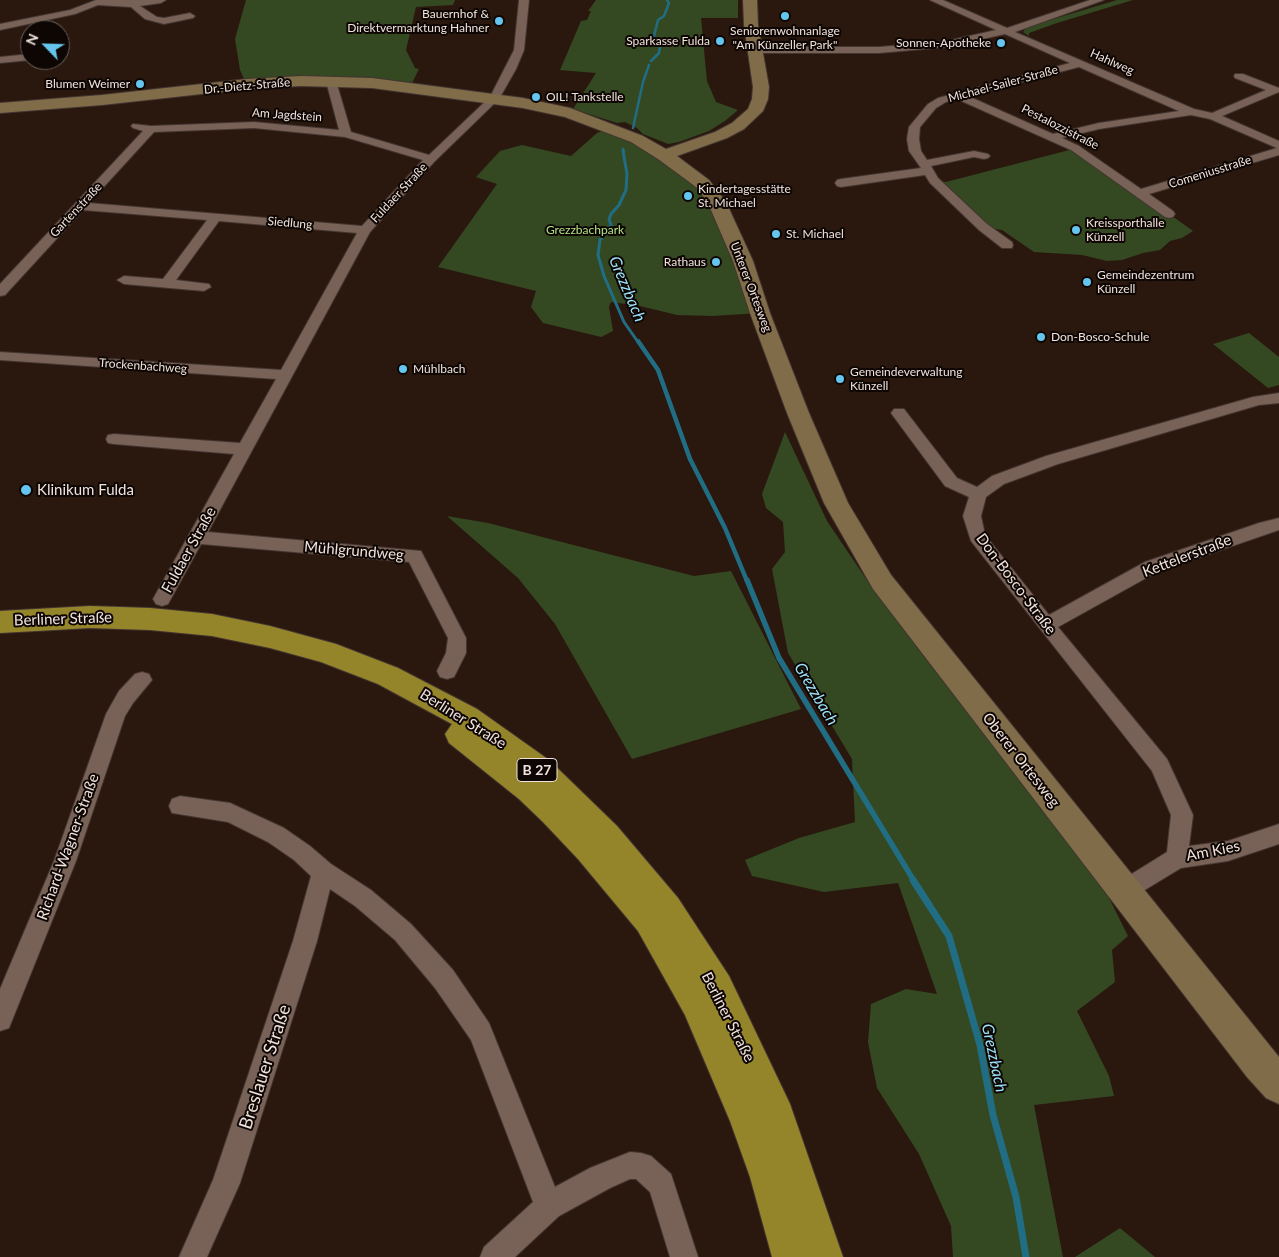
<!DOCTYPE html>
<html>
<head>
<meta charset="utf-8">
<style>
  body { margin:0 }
  #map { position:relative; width:1279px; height:1257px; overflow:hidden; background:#2a180f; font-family:Lato,sans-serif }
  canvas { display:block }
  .north { position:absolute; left:20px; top:20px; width:50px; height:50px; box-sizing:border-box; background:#0d0603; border:1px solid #685e5a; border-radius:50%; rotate:294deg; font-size:14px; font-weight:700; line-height:20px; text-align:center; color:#f0e2dc }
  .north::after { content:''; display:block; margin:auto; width:18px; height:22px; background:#65c5ee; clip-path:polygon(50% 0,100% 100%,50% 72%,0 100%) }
</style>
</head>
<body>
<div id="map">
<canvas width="1279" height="1257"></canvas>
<div class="north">N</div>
</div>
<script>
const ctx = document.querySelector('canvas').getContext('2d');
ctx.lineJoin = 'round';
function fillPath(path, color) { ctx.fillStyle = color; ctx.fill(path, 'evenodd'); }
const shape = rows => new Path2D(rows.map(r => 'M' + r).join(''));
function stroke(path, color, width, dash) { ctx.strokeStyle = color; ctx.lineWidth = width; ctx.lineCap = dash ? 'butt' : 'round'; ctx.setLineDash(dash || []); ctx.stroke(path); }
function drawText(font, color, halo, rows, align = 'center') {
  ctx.font = font + ' Lato,sans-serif'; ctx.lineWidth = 4; ctx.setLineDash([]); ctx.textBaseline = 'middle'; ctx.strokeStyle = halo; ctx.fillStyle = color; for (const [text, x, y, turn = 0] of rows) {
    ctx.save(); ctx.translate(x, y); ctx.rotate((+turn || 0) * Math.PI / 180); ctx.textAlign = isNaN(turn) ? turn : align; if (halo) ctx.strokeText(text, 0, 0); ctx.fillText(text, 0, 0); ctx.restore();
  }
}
fillPath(shape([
  [246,0,455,0,453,5,416,7,406,50,415,68,419,69,412,83,371,80,245,81,240,70,235,39],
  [596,0,738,0,738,18,701,18,707,81,716,102,738,110,725,121,709,131,679,142,668,144,643,134,637,128,625,122,617,123,573,109,596,73,560,70,581,21,587,20,591,11,588,11],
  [1117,0,1133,0,1057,23,1029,33,1029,36,1023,32,1027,27],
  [609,128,703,184,760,313,712,316,677,315,640,306,611,302,609,307,613,331,601,337,543,323,531,307,536,291,438,267,497,184,476,177,500,151,522,145,571,156,597,133],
  [1077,148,1193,231,1182,238,1170,241,1160,250,1143,253,1122,260,1107,261,1082,255,1034,252,1002,230,984,227,935,180,946,182],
  [1249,333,1279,357,1279,385,1268,388,1213,344],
  [785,432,827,521,877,595,1108,896,1128,936,1112,950,1115,982,1077,1011,1109,1076,1114,1096,1034,1105,1063,1257,953,1257,951,1226,919,1154,877,1088,868,1042,871,1004,906,989,937,994,898,883,824,892,752,876,745,860,799,838,855,822,852,759,788,653,772,569,785,552,783,522,766,508,762,494],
  [447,516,488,523,694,576,731,571,801,709,632,759,555,624,518,578],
  [1120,1228,1155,1257,1075,1257]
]), '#344822');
stroke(shape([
  [651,61,659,53,660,47,654,36,658,20,664,16,669,3,667,0],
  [633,128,643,82,649,65],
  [623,149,624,152]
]), '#216e84', 2.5);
stroke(shape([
  [623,151,627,174,626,190,619,205,611,214,609,219,611,225,600,240,598,255,604,276,624,322,638,342]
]), '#216e84', 3);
stroke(shape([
  [638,341,658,370,690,459,725,528,747,581]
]), '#216e84', 4.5);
stroke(shape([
  [747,580,779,658,914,881]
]), '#216e84', 5.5);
stroke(shape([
  [913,880,949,936,980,1045,993,1115,1016,1197,1026,1257]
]), '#216e84', 7);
const street = shape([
  [96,0,166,0,161,3,140,6,157,17,164,18,190,13,195,16,193,18,164,24,145,19,131,7,98,5,75,14,0,30,0,24,70,10,96,0],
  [519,0,529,0,524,50,516,69,499,99,435,161,370,232,208,532,421,551,466,638,466,653,454,677,447,679,440,677,437,671,446,653,448,638,409,562,201,544,168,604,162,606,156,604,153,599,234,454,114,444,108,443,106,439,108,435,114,434,240,443,276,379,0,360,0,352,281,370,357,233,219,221,176,280,209,284,211,287,204,291,124,284,117,280,124,276,163,279,207,220,83,210,5,295,0,296,0,284,143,131,133,128,131,126,133,124,151,126,254,122,339,130,326,81,331,78,336,81,351,132,429,155,490,97,514,50,519,0],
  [254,128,345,137,423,160,362,226,89,203,154,132,254,128],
  [930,0,943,0,1007,28,1090,0,1104,0,1015,32,1194,109,1212,113,1266,90,1235,78,1234,76,1235,74,1243,74,1279,88,1279,92,1222,116,1279,141,1279,155,1149,194,1173,211,1175,214,1173,217,1169,218,1165,217,1071,150,957,99,946,102,936,108,920,127,919,139,921,151,927,160,974,151,988,154,990,156,988,158,984,159,974,157,931,166,938,178,987,224,1012,242,1013,245,1012,248,1002,248,979,230,930,183,925,175,841,187,837,186,835,183,837,180,841,179,921,168,909,151,907,139,909,127,928,104,938,98,1070,63,1005,34,947,47,879,53,755,53,750,50,755,47,879,47,947,41,996,30,930,0],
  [1079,67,1179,111,1099,123,1053,134,968,96,1079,67],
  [1191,115,1210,119,1277,148,1141,189,1079,146,1062,138,1099,129,1191,115],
  [30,54,30,60,0,63,0,57,30,54],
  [1279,393,1279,403,1259,405,1058,464,1004,484,986,497,981,516,985,535,1049,615,1145,562,1259,523,1279,518,1279,530,1157,572,1058,627,1167,759,1193,815,1189,846,1228,841,1279,824,1279,844,1228,861,1181,868,1125,902,1117,899,1114,891,1117,883,1167,852,1171,815,1152,771,971,541,963,516,969,497,945,486,891,413,894,409,904,409,957,478,977,487,992,476,1046,456,1253,397,1279,393],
  [142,672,149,674,152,680,133,703,125,716,76,861,9,1028,0,1031,0,989,54,861,106,714,119,691,135,674,142,672],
  [180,796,230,803,284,828,310,846,331,864,371,890,411,924,453,970,489,1023,555,1187,590,1168,630,1152,641,1153,651,1156,671,1174,698,1257,670,1257,650,1192,636,1179,630,1179,610,1188,559,1216,515,1257,480,1257,484,1247,533,1202,471,1040,435,988,395,940,355,906,330,889,317,941,240,1183,207,1257,179,1257,213,1180,293,941,311,876,294,860,268,842,228,822,172,813,169,806,172,799,180,796]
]);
const secondary = shape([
  [743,0,757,0,758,25,769,87,768,99,763,111,744,129,727,138,677,156,709,180,726,202,753,261,770,313,809,413,848,503,891,575,1279,1057,1279,1104,1266,1098,1247,1077,873,589,824,503,787,413,750,313,733,261,708,203,697,188,688,181,658,159,631,142,565,117,523,108,372,88,301,86,247,89,102,105,0,113,0,103,102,95,247,79,301,76,372,78,523,98,570,108,643,136,666,149,715,132,732,123,748,109,752,99,753,87,744,25,743,0]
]);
const highway = shape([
  [90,606,150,608,212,614,270,626,336,644,398,668,477,709,549,760,617,826,678,898,729,976,790,1104,843,1257,772,1257,750,1177,730,1121,685,1015,638,931,578,859,543,822,519,799,449,743,445,734,452,724,378,684,321,662,270,648,212,636,150,630,90,628,0,633,0,611,90,606]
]);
stroke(street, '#433530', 2);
stroke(secondary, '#433530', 2);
stroke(highway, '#433530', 2);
fillPath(street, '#786157');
fillPath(secondary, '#816c4a');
fillPath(highway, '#95852a');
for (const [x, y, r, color] of [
  [785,16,5,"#65c5ee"],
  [499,21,5,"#65c5ee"],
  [720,41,5,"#65c5ee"],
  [1001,43,5,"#65c5ee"],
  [140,84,5,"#65c5ee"],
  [536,97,5,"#65c5ee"],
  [688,196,5,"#65c5ee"],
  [1076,230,5,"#65c5ee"],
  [776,234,5,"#65c5ee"],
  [716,262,5,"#65c5ee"],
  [1087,282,5,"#65c5ee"],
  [1041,337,5,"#65c5ee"],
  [403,369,5,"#65c5ee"],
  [840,379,5,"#65c5ee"],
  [26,490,6,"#65c5ee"]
]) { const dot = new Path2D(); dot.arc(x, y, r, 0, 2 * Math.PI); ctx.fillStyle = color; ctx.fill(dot); stroke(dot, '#0d0603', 2); }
drawText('12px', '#f0e2dc', '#0d0603', [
  ["Bauernhof &",489,14,"right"],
  ["Direktvermarktung Hahner",489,28,"right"],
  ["Seniorenwohnanlage",785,31,"center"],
  ["\"Am Künzeller Park\"",785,45,"center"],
  ["Sparkasse Fulda",710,41,"right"],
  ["Sonnen-Apotheke",991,43,"right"],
  ["Blumen Weimer",130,84,"right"],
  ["OIL! Tankstelle",546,97],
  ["Kindertagesstätte",698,189],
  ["St. Michael",698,203],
  ["Kreissporthalle",1086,223],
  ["Künzell",1086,237],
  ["St. Michael",786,234],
  ["Rathaus",706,262,"right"],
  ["Gemeindezentrum",1097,275],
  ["Künzell",1097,289],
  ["Don-Bosco-Schule",1051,337],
  ["Mühlbach",413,369],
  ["Gemeindeverwaltung",850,372],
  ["Künzell",850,386]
], 'left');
drawText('12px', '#f0e2dc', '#0d0603', [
  ["Hahlweg",1112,62,24],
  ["Michael-Sailer-Straße",1003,84,-15],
  ["Dr.-Dietz-Straße",247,86,-5],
  ["Am Jagdstein",287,115,4],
  ["Pestalozzistraße",1060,127,27],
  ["Comeniusstraße",1210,172,-17],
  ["Fuldaer Straße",399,193,-47],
  ["Gartenstraße",76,210,-47],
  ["Siedlung",290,223,5],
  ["Unterer Ortesweg",751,287,69],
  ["Trockenbachweg",143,366,4]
]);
drawText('12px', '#b0e185', '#0d0603', [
  ["Grezzbachpark",585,230]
]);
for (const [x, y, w] of [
  [537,770,40]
]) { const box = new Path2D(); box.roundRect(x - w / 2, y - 11.5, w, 23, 4); ctx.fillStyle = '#0d0603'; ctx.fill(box); stroke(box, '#f0e2dc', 1); }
drawText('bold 14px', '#f0e2dc', null, [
  ["B 27",537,770]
]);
drawText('15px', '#f0e2dc', '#0d0603', [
  ["Klinikum Fulda",37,490]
], 'left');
drawText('15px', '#f0e2dc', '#0d0603', [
  ["Fuldaer Straße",189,550,-61],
  ["Mühlgrundweg",354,551,5],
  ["Kettelerstraße",1187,556,-21],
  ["Don-Bosco-Straße",1016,584,53],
  ["Berliner Straße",63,619,-2],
  ["Berliner Straße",463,719,32],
  ["Oberer Ortesweg",1021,760,52],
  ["Richard-Wagner-Straße",68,847,-70],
  ["Am Kies",1213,851,-11],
  ["Berliner Straße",728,1017,63]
]);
drawText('italic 16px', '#9be2fb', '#0d0603', [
  ["Grezzbach",627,289,67],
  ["Grezzbach",816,694,59],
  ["Grezzbach",994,1058,78]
]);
drawText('18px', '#f0e2dc', '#0d0603', [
  ["Breslauer Straße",265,1067,-72]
]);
</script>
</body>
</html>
